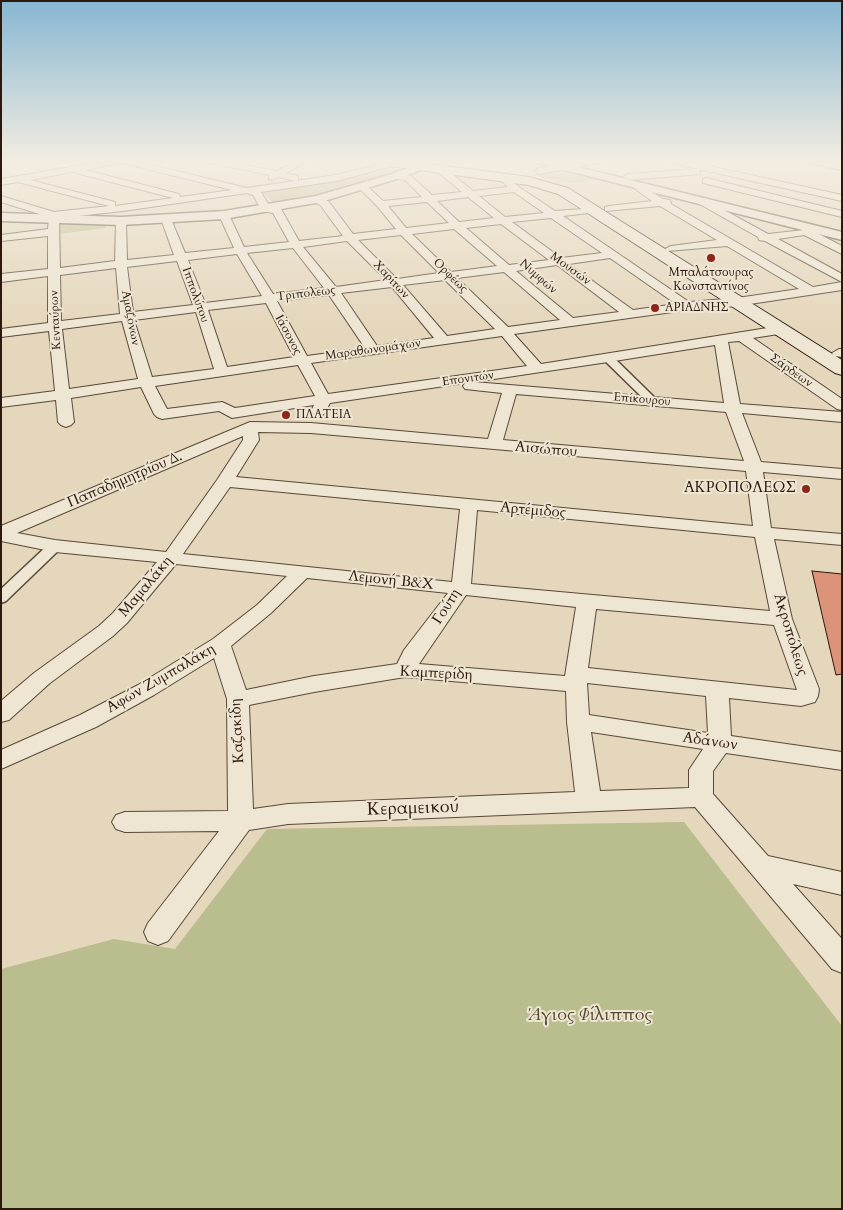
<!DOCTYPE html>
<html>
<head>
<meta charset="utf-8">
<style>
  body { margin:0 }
  #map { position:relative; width:843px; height:1210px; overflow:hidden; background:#e5d7bc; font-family:Cardo,serif }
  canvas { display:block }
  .frame { position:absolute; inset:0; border:2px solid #2c180d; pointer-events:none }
</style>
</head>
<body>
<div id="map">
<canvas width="843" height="1210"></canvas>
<div class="frame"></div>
</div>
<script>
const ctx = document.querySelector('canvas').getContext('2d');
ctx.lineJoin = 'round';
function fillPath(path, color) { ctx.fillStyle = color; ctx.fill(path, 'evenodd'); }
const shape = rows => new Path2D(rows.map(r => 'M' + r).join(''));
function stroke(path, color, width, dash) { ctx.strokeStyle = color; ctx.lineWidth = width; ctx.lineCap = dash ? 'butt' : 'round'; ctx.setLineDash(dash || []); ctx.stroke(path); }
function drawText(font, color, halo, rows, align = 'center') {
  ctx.font = font + ' Cardo,serif'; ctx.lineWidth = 4; ctx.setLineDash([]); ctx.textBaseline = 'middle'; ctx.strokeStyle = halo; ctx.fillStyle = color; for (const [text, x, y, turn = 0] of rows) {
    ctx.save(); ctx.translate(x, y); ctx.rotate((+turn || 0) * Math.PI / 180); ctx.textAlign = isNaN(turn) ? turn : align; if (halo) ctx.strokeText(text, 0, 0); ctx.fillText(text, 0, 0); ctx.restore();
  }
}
fillPath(shape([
  [394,164,415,168,278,207,260,190],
  [562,169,600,179,570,183,532,175],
  [56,221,105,222,106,228,59,234],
  [684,822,842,1026,842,1209,1,1209,1,969,114,939,175,949,267,829]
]), '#babd8d');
const building = shape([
  [812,571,842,574,842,674,836,675,812,571]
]);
fillPath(building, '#db9379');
stroke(building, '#2c180d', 1);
const pedestrian = shape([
  [608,355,612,356,655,398,657,400,655,402,647,402,604,360,603,358,608,355],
  [55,542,60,543,62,546,60,549,6,601,1,603,1,589,50,543,55,542]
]);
const minor = shape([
  [111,160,131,160,247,188,336,175,399,160,399,164,337,181,261,192,270,207,281,209,299,241,343,236,321,206,314,201,314,197,320,197,329,202,353,234,396,229,377,206,359,188,359,184,365,184,383,201,422,197,405,180,393,178,391,176,396,173,411,176,432,195,462,192,439,173,437,171,443,167,449,167,451,169,448,171,473,191,508,187,502,181,513,175,518,178,513,182,519,187,555,211,597,208,597,212,563,216,689,302,737,298,799,289,727,246,667,251,665,249,671,246,717,240,660,206,605,211,605,207,609,206,652,201,631,186,631,182,637,182,663,199,670,200,671,204,813,287,842,282,765,241,759,240,758,237,696,202,696,198,702,198,768,234,822,228,823,230,822,232,817,233,842,246,842,254,804,235,778,239,842,274,842,290,737,306,687,310,514,334,541,364,780,326,785,327,787,330,785,333,753,338,842,399,842,410,837,409,739,341,728,342,740,404,842,412,842,422,742,413,761,462,842,469,842,479,763,472,771,528,842,534,842,545,774,539,792,619,819,689,818,696,815,702,801,706,729,698,731,736,842,752,842,770,726,753,713,771,713,794,768,856,842,872,842,895,793,884,842,939,842,973,832,969,695,807,288,824,249,830,168,941,158,945,148,941,144,932,148,923,219,831,125,832,116,829,112,822,116,815,125,812,228,811,227,699,214,658,154,695,96,727,1,769,1,750,80,715,138,685,213,639,257,605,287,576,176,564,127,623,113,636,50,683,9,720,1,722,1,701,34,673,99,626,113,613,157,562,55,552,1,541,1,526,250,422,311,423,488,439,502,393,465,389,463,386,465,383,330,403,324,414,319,416,314,414,311,411,314,405,232,418,219,411,162,419,157,417,154,414,141,387,71,398,74,422,71,425,66,427,61,425,58,422,56,400,1,407,1,398,55,391,49,331,1,337,1,329,48,323,48,276,1,282,1,274,48,269,48,236,1,241,1,235,48,229,49,217,1,202,1,196,54,212,109,206,18,182,1,185,1,179,111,160],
  [122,163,232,190,180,197,179,194,85,170,122,163],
  [72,172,173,198,115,206,115,202,30,180,72,172],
  [514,192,544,213,505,217,479,196,514,192],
  [247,193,253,195,262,211,273,213,289,242,244,247,229,215,224,212,219,215,234,248,185,253,171,219,166,216,161,219,174,255,127,260,126,221,121,218,116,221,115,261,60,268,59,218,123,211,247,193],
  [468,197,494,218,459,222,437,201,468,197],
  [427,202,449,223,406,228,388,206,427,202],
  [551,218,602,253,561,258,512,222,551,218],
  [501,224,549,260,509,265,466,228,501,224],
  [454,229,497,266,451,272,412,234,454,229],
  [401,235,439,273,397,279,358,240,401,235],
  [347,241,386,280,336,287,303,247,347,241],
  [293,248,324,288,273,294,247,253,293,248],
  [237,254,262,296,205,303,188,260,237,254],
  [610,258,676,304,633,310,569,264,610,258],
  [177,261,193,305,133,312,127,267,177,261],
  [557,265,619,312,573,318,516,271,557,265],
  [116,268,120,314,61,321,60,275,116,268],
  [504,272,560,320,508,327,457,278,504,272],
  [445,280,495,329,447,336,403,285,445,280],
  [392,287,434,338,377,346,341,293,392,287],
  [329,295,365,348,307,356,277,301,329,295],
  [266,303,294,357,227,367,208,310,266,303],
  [196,312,214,369,152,377,134,320,196,312],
  [122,321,138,379,69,389,62,329,122,321],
  [502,336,527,366,328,394,311,363,502,336],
  [715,345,724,403,474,382,608,362,715,345],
  [298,365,315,396,235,408,222,402,167,409,155,386,298,365],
  [516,394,726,412,744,461,503,440,516,394],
  [258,432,311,433,746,471,753,526,236,477,259,440,258,432],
  [243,436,243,440,217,480,166,552,55,540,17,533,243,436],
  [230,487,460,509,452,582,183,554,230,487],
  [477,510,755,537,770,611,471,584,477,510],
  [307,578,448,593,404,650,397,664,314,676,246,690,231,646,271,613,307,578],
  [466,595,576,607,565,676,419,664,466,595],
  [596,609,774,625,797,690,588,668,596,609],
  [405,677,566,691,567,722,575,792,288,804,253,809,249,705,314,692,405,677],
  [587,683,706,696,708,733,589,715,587,683],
  [591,732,703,749,689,770,689,788,600,791,591,732],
  [206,160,221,160,276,171,300,160,310,160,286,173,298,176,298,180,295,181,279,177,272,180,269,179,269,175,210,163,206,160],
  [587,160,604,160,600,163,539,174,534,171,539,168,587,160],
  [667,160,682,160,842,195,842,201,671,163,667,160],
  [802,160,818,160,842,164,842,170,806,163,802,160],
  [697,169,700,170,700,174,628,180,623,177,628,174,697,169],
  [706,178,842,211,842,217,703,183,703,179,706,178],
  [839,349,842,349,842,357,834,356,832,353,839,349]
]);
const tertiary = shape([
  [531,160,549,160,842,232,842,240,533,162,531,160],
  [421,163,425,164,427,166,425,168,400,178,321,202,224,219,121,225,1,221,1,213,121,217,224,211,316,196,392,174,421,163]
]);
const secondary = shape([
  [369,160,400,160,529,177,568,188,842,360,842,375,835,373,558,194,528,185,375,164,369,160]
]);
stroke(pedestrian, '#5a4839', 3);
stroke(minor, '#5a4839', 2);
stroke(tertiary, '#5a4839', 3);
stroke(secondary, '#2c180d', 2);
fillPath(pedestrian, '#eee5d3');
fillPath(minor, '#eee5d3');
fillPath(tertiary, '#eee5d3');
fillPath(secondary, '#eee5d3');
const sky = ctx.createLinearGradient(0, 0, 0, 329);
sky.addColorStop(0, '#87b6d2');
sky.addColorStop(0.49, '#f3ede1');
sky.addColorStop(1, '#f3ede100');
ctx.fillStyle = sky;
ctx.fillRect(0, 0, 843, 329);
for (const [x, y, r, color] of [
  [711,258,5,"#8f2418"],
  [655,308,5,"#8f2418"],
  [286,415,5,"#8f2418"],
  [806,489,5,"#8f2418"]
]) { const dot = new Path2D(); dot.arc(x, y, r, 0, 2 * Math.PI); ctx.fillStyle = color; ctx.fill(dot); stroke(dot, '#eee5d3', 2); }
drawText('12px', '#2c180d', '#eee5d3', [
  ["Μουσών",570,269,36],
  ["Ορφέως",450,276,45],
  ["Νυμφών",538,277,41],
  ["Χαρίτων",391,280,47],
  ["Τριπόλεως",306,294,-7],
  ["Ιππολύτου",195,295,70],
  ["Αμαζόνων",130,318,79],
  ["Κενταύρων",56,320,-93],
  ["Ιάσονος",288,335,62],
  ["Μαραθωνομάχων",373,350,-8],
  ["Σάρδεων",791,371,35],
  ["Επονιτών",468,379,-8],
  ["Επίκουρου",642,400,5]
]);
drawText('12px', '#2c180d', '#eee5d3', [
  ["Μπαλάτσουρας",711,273,"center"],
  ["Κωνσταντίνος",711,287,"center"],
  ["ΑΡΙΑΔΝΗΣ",665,308],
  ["ΠΛΑΤΕΙΑ",296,415]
], 'left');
drawText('15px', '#2c180d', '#eee5d3', [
  ["Αισώπου",546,450,5],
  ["Παπαδημητρίου Δ.",125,480,-23],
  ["Αρτέμιδος",533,511,5],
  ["Λεμονή Β&Χ",391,581,6],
  ["Μαμαλάκη",146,587,-50],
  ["Γούτη",447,607,-57],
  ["Ακροπόλεως",790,635,73],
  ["Καμπερίδη",436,674,3],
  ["Αφών Ζυμπαλάκη",161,679,-30],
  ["Καζακίδη",238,731,-93],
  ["Αδάνων",710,742,8]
]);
drawText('15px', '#2c180d', '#eee5d3', [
  ["ΑΚΡΟΠΟΛΕΩΣ",796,489]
], 'right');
drawText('18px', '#2c180d', '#eee5d3', [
  ["Κεραμεικού",413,809,-2]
]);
drawText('italic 18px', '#574a33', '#eee5d3', [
  ["Άγιος Φίλιππος",590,1016]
]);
</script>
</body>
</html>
